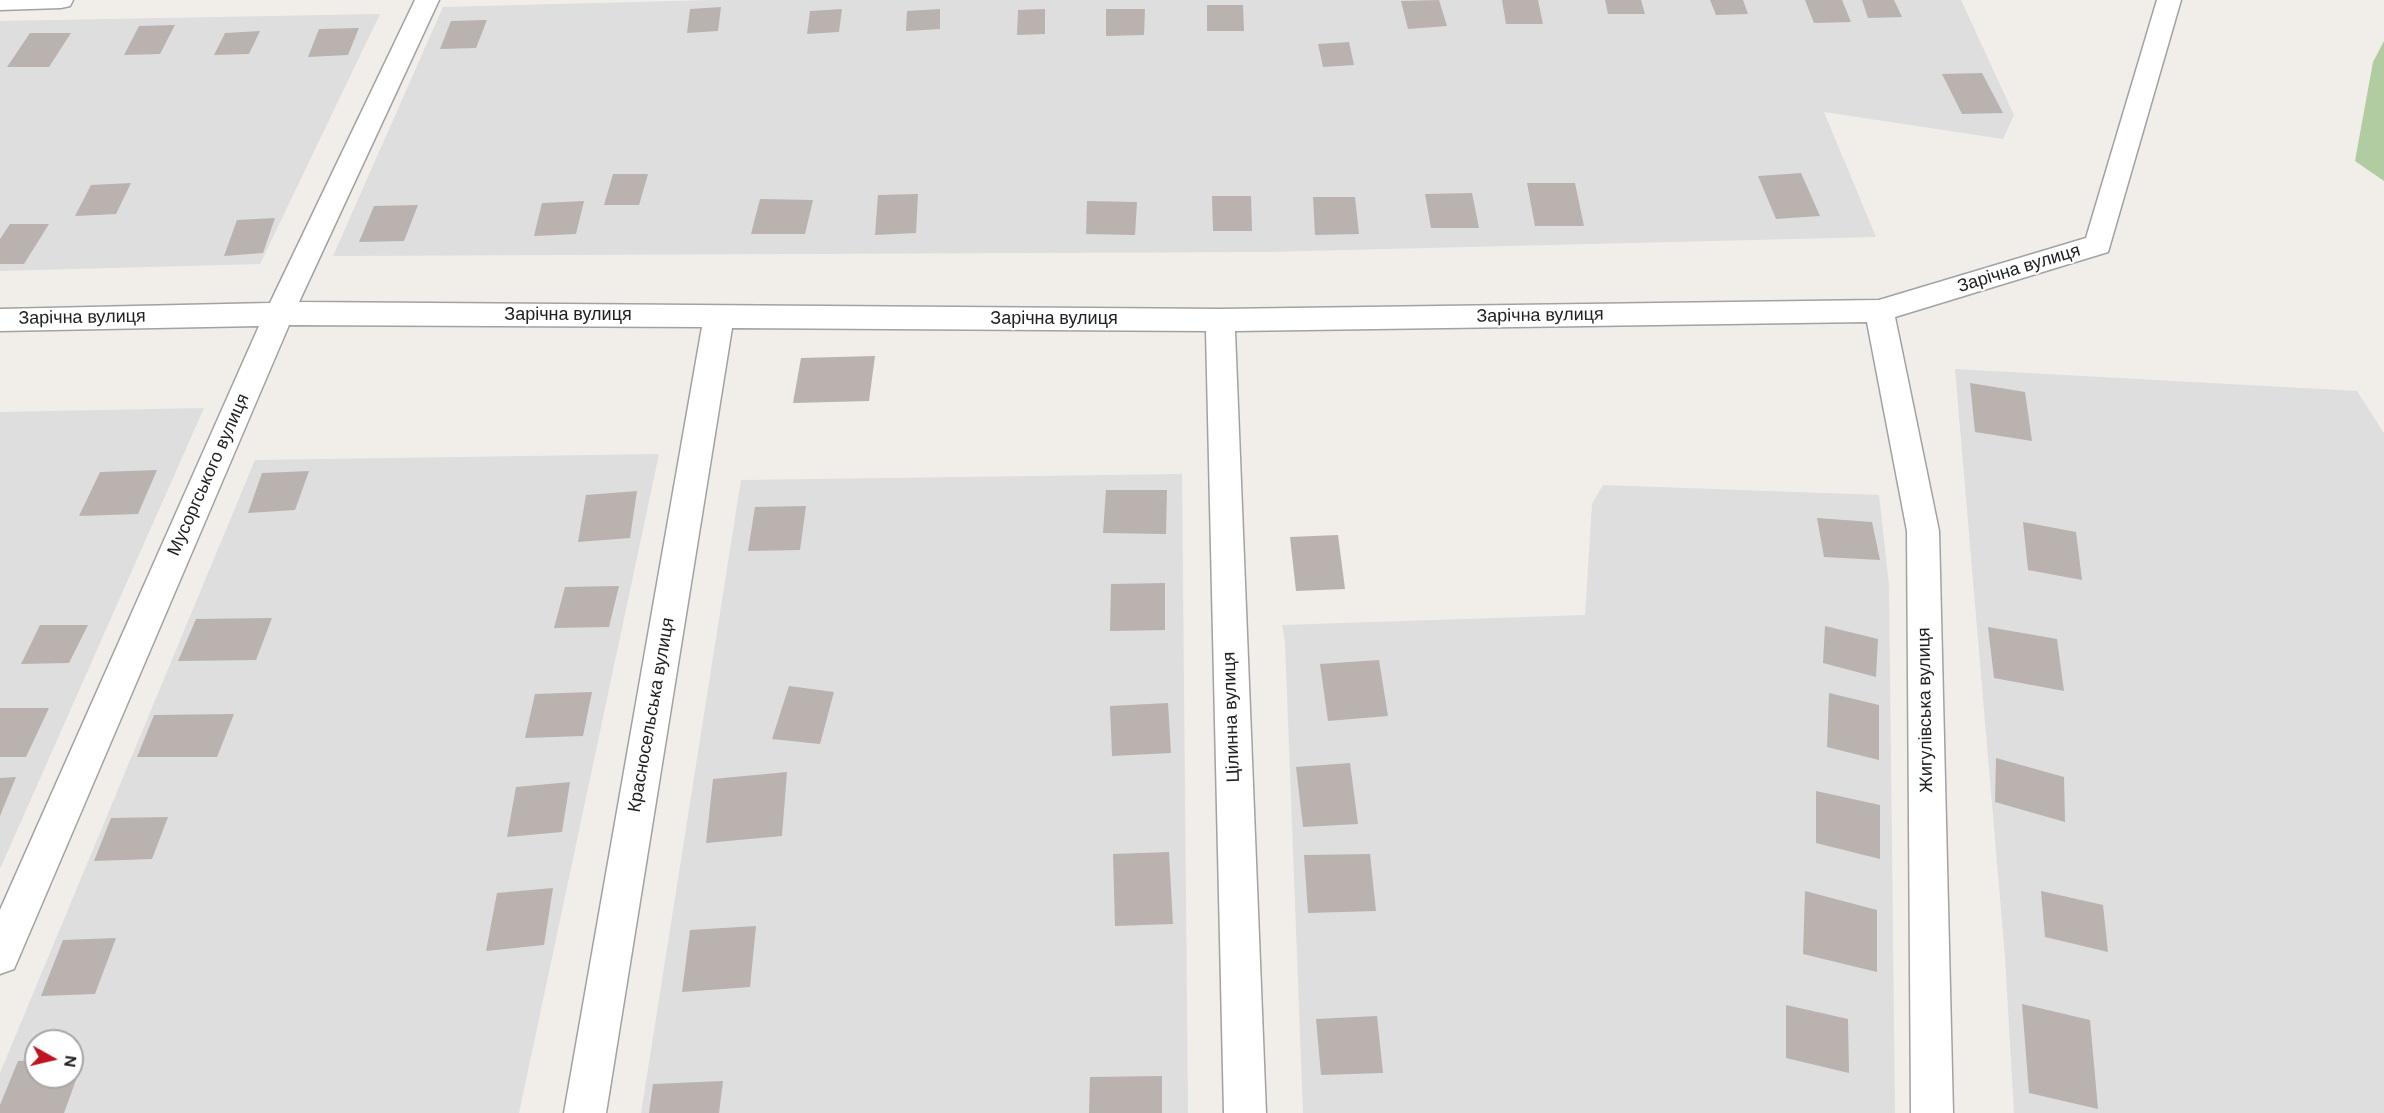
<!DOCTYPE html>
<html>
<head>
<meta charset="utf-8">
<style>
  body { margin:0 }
  #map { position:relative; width:2384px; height:1113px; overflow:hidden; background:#f1ede9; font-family:"DM Sans",sans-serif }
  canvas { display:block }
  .north { position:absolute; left:24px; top:1029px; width:60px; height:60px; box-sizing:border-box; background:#fff; border:2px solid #a6a6a6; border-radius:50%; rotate:98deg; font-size:16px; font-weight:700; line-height:24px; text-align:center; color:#212121 }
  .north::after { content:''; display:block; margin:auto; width:21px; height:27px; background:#bf1322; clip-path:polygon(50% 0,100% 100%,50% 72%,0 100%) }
</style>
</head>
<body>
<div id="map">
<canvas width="2384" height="1113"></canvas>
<div class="north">N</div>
</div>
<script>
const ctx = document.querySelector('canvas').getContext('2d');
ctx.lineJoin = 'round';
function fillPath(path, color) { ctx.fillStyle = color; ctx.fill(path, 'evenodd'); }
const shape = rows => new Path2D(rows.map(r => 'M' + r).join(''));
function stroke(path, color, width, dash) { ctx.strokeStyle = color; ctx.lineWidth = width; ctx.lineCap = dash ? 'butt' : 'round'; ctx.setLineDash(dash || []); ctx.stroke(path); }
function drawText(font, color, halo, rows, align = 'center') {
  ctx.font = font + ' "DM Sans",sans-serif'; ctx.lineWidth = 4.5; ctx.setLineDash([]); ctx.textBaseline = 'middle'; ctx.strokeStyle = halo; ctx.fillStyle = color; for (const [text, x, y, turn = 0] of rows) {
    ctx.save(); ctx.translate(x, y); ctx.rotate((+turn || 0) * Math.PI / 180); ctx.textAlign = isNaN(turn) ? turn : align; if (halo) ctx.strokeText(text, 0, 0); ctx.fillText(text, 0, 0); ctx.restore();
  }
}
fillPath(shape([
  [711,0,1961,0,2014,115,2003,139,1824,112,1876,237,1264,252,333,256,443,7],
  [380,14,260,264,0,271,0,21],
  [1955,369,2357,391,2384,433,2384,1113,2014,1113,2005,957],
  [204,408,0,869,0,412],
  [659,454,519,1113,0,1113,0,1073,255,460],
  [36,1041,72,1041,72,1077,36,1077],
  [1182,474,1188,1113,641,1113,741,480],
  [1603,485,1879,495,1889,585,1895,1113,1303,1113,1285,642,1282,625,1585,615,1592,504]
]), '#dfdede');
fillPath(shape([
  [2384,41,2384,181,2355,161,2373,62]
]), '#b2cca1');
fillPath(shape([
  [1439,0,1447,26,1408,29,1401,1],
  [1502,0,1538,0,1543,24,1506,24],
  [1605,0,1641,0,1645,14,1608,14],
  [1710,0,1743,0,1748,14,1716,15],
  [1805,0,1842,0,1851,22,1814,23],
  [1862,0,1894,0,1902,17,1868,18],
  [1207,5,1243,5,1244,31,1207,31],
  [721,7,718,31,687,33,690,9],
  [842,9,839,32,807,34,810,11],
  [940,9,940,29,906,31,907,11],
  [1045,9,1045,34,1017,35,1018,10],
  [1106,9,1145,9,1144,35,1106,36],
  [487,20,476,48,440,49,451,21],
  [175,25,160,54,124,55,139,26],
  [359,28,348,55,308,57,319,29],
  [260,31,249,54,214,55,225,33],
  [30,33,71,33,49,67,7,67],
  [1349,42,1354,65,1323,67,1318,44],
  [1982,73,2003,113,1962,114,1942,74],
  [1801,173,1820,216,1776,219,1758,176],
  [613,174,648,174,639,205,604,205],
  [131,183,116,214,75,216,91,185],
  [1527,183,1575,183,1584,226,1535,226],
  [1472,193,1479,228,1431,228,1425,194],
  [918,194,916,233,875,235,878,195],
  [1212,196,1251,196,1252,231,1213,231],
  [1313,197,1355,197,1359,234,1315,235],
  [760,199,813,200,805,234,751,234],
  [584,201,576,234,534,236,542,203],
  [1087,201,1137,202,1135,235,1086,234],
  [418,205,404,241,359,242,374,206],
  [275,218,263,253,224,256,237,220],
  [10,224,49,224,24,264,0,264,0,239],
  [875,356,869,401,793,403,801,358],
  [1970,383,2025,392,2032,441,1975,432],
  [157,470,138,514,79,516,100,472],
  [309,471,295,510,248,513,262,473],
  [1106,490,1167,490,1166,534,1103,533],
  [637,491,630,538,578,542,586,495],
  [806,506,800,550,748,551,755,507],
  [1817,518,1872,522,1880,560,1824,557],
  [2023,522,2076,532,2082,580,2028,570],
  [1338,535,1345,589,1296,591,1290,537],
  [1165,583,1165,630,1110,631,1111,584],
  [619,586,609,627,554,628,565,587],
  [272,618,256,660,178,661,196,619],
  [40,625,88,625,69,663,21,664],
  [1825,626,1878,639,1876,677,1823,663],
  [1988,627,2057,639,2064,691,1994,678],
  [1379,660,1388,716,1328,721,1320,664],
  [789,686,834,692,820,744,772,739],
  [592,692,583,736,525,738,535,694],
  [1829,693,1879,705,1879,760,1827,747],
  [1168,703,1171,753,1112,756,1110,706],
  [0,708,49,708,26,757,0,757],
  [234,714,217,757,137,757,154,715],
  [1996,758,2064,777,2065,822,1995,802],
  [1350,763,1358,824,1303,827,1296,767],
  [787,772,782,836,706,843,713,779],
  [16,777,0,816,0,778],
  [570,782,562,832,507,837,516,787],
  [1816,791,1880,805,1880,859,1816,843],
  [168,817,152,859,94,861,111,818],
  [1169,852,1173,924,1115,926,1113,854],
  [1370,854,1376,911,1308,913,1304,855],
  [553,888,544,945,486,951,497,893],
  [1805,891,1877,910,1877,972,1803,954],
  [2041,891,2103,905,2108,952,2045,937],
  [756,926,750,987,682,992,690,930],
  [116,938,95,994,41,996,63,940],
  [2022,1004,2090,1020,2098,1109,2029,1093],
  [1786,1005,1848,1019,1849,1073,1786,1058],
  [1377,1016,1383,1073,1321,1075,1316,1019],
  [84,1058,64,1113,0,1113,0,1105,18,1061,36,1060,36,1077,72,1077,72,1059],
  [1162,1076,1162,1113,1089,1113,1090,1077],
  [723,1081,719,1113,649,1113,653,1084]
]), '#bab2ae');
const street = shape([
  [0,0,73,0,70,6,61,8,0,10,0,0],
  [415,0,439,0,299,302,1220,309,1879,300,2086,238,2157,0,2181,0,2108,252,1895,317,1939,531,1953,1113,1911,1113,1907,531,1867,322,1235,331,1266,1113,1224,1113,1206,331,732,328,606,1113,564,1113,702,327,289,325,14,969,0,974,0,910,259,326,0,331,0,309,270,303,415,0]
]);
stroke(street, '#a2a2a2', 3);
fillPath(street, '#fff');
drawText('18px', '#212121', '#fff', [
  ["Зарічна вулиця",2019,269,-17],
  ["Зарічна вулиця",568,315],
  ["Зарічна вулиця",1540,316,-1],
  ["Зарічна вулиця",82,318,-1],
  ["Зарічна вулиця",1054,319],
  ["Мусоргського вулиця",209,475,-66],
  ["Жигулівська вулиця",1926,710,-91],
  ["Красносельська вулиця",652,715,-80],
  ["Цілинна вулиця",1232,717,-92]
]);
</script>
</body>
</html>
